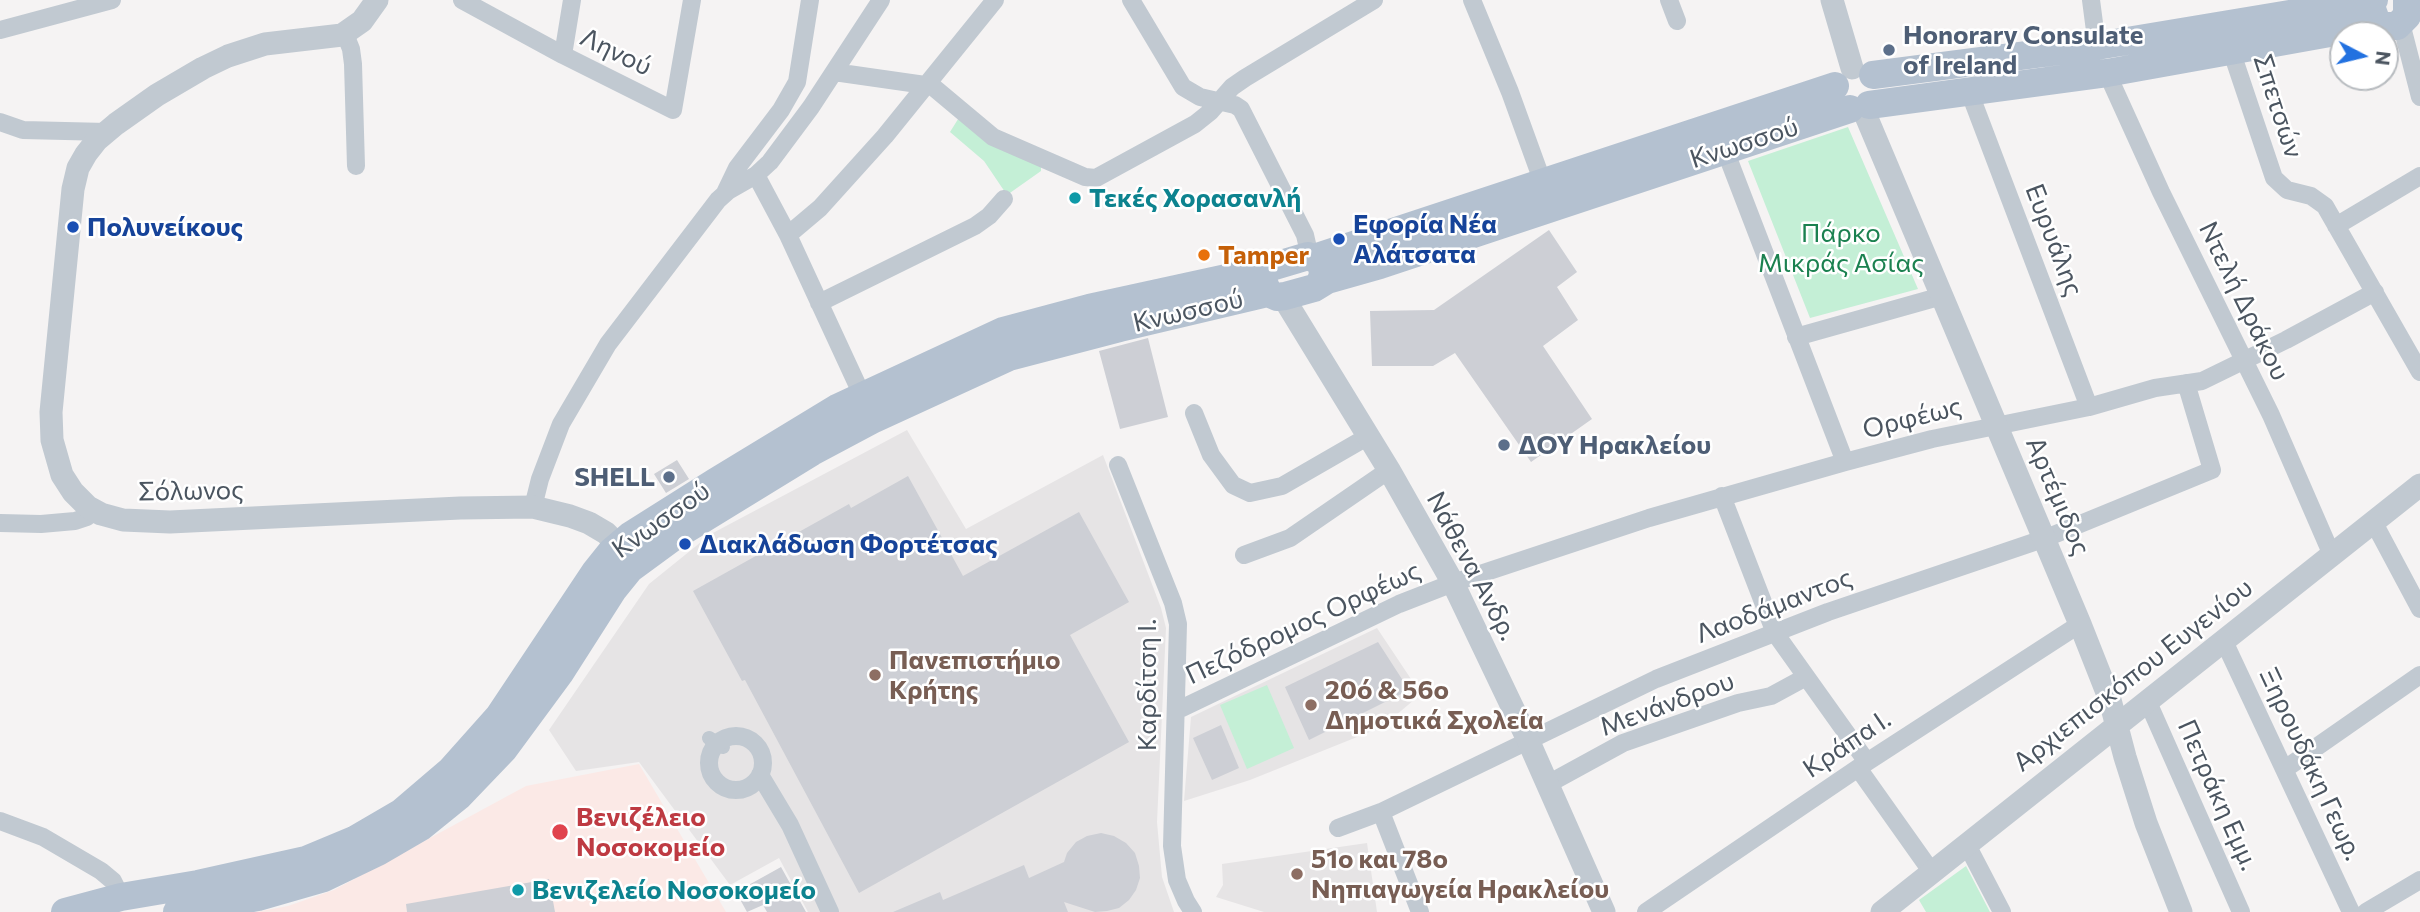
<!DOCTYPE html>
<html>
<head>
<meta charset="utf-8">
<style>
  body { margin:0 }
  #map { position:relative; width:2420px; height:912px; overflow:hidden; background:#f5f3f3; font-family:Commissioner,sans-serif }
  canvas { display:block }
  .north { position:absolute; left:2329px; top:21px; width:70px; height:70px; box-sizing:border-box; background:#fff; border:2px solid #b7bbbf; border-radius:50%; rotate:97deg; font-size:19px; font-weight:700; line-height:28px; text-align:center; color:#4b5560 }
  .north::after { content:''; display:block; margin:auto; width:24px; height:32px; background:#2271e0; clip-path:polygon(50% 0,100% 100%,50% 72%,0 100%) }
</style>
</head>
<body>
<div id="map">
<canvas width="2420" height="912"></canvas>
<div class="north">N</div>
</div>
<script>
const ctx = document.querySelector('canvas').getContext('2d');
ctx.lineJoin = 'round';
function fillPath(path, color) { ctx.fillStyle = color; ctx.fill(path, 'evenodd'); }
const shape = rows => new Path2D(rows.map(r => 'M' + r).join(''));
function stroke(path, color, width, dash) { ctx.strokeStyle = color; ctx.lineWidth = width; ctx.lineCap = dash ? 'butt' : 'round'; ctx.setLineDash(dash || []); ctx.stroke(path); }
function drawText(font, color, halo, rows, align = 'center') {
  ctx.font = font + ' Commissioner,sans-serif'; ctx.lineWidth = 5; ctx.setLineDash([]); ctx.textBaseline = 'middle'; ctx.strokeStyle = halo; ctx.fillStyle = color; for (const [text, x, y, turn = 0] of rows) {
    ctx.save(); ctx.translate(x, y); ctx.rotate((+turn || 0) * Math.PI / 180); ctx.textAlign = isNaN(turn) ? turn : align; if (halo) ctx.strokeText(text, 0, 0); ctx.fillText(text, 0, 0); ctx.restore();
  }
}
fillPath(shape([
  [907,430,966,529,1103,455,1161,608,1166,628,1157,822,1162,877,1174,912,808,912,779,858,730,885,639,762,576,771,549,730,649,584,711,534],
  [1377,628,1421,694,1382,727,1250,780,1184,801,1191,717],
  [1367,843,1377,912,1264,912,1216,897,1223,885,1222,864]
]), '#e6e4e5');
fillPath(shape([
  [639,764,726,912,256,912,288,906,334,890,526,786]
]), '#fbe9e6');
fillPath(shape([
  [960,116,1041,165,1041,171,1007,195,984,161,950,132],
  [1848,127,1918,289,1810,318,1748,161],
  [1267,685,1294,748,1247,769,1220,705],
  [1966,866,1990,912,1926,912,1919,900]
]), '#c4efd6');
fillPath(shape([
  [1549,230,1577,272,1557,287,1578,320,1543,346,1592,419,1531,462,1455,353,1433,366,1372,366,1370,311,1434,310],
  [1148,338,1168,417,1120,429,1099,351],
  [677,460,689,479,666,493,654,474],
  [908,476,963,576,1079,512,1129,602,1070,635,1129,742,859,893,745,680,742,681,693,591,849,504,851,508],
  [1378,642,1409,690,1309,740,1285,687],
  [1221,725,1239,768,1212,780,1193,738],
  [1101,833,1114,836,1126,843,1135,853,1139,866,1140,878,1136,890,1129,900,1119,908,1107,911,1095,912,1064,902,1068,912,893,912,940,892,943,900,1024,865,1029,878,1064,862,1067,853,1076,842,1087,836],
  [781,867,806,912,767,912,763,905,747,912,736,892],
  [549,879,555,912,407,912,406,904]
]), '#cdcfd5');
stroke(shape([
  [709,738,723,747]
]), '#c1c9d1', 14);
stroke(shape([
  [462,0,563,55,673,110,692,0],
  [1131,0,1183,87,1200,97,1235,105,1241,109,1305,235,1310,257],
  [1472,0,1510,92,1543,183],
  [1669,0,1677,21],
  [2091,0,2097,46],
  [2401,23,2420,97],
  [0,30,112,0],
  [345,34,351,49,353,64,356,166],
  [2231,50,2274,178,2287,190,2311,196,2325,206,2420,372],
  [563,55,572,0],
  [834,72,932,86,993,137,1085,177,1096,178,1195,124,1210,112,1232,87,1245,78,1374,0],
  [2107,73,2161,192,2271,415,2331,553],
  [1969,91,2089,407],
  [0,122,23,130,107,132],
  [1725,150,1845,462],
  [756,175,788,235,862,395],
  [725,193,737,168,781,110,797,82,810,0],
  [2336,226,2420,176],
  [788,235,820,208,885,136,995,0],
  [819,303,975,226,989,216,1004,199],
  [1796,337,1942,296],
  [1194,413,1211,455,1233,485,1250,493,1282,486,1367,437],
  [1118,465,1173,603,1178,624,1172,846,1177,880,1186,901,1193,912],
  [1722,496,1775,633,1867,762],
  [533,507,540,479,561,424,608,344,718,200,728,191,756,175,770,162,811,107,881,0],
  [2373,521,2420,609],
  [0,523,41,524,75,521,87,517,93,511],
  [1244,555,1290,538,1389,470],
  [2223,639,2351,912],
  [2147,700,2241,912],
  [1176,711,1399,604,1453,583,1649,518,1845,462,1932,439,2089,407,2155,388,2202,381,2286,340,2375,292],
  '709 763a27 27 0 1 1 54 0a27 27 0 1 1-54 0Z',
  [1858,768,1931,871],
  [2285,769,2420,675],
  [760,775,790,825,830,912],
  [1548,784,1623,743,1738,703,1771,696,1806,677],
  [1381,812,1420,912],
  [0,821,43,837,101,871,113,881,121,897],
  [1338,828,1381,812,1656,679,1828,612,2046,538,2212,470,2186,383],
  [1966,843,2002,912],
  [1646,912,1867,762,2080,624],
  [2366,912,2420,880]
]), '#c1c9d1', 18);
stroke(shape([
  [377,0,362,21,342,35,265,44,228,56,203,68,157,95,116,124,97,140,86,154,78,168,73,189,51,412,52,440,62,475,73,492,88,507,101,514,123,520,170,522,460,508,533,507,570,516,589,523,606,533,629,556],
  [1832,0,1852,68],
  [1863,109,2080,624,2110,700,2125,757,2146,823,2181,912],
  [1283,297,1389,470,1453,583,1528,740,1604,912],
  [1882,912,2420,485]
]), '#c1c9d1', 23);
stroke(shape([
  [2372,9,2376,20,2380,24,2386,26,2397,26,2407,16,2407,0],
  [1873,75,2097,46,2374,0],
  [1869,105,2107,73,2380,24],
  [1314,258,1835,86],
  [1320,283,1323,275,1322,266,1317,260,1308,256,1271,267,1265,272,1263,280,1268,293,1277,297,1285,296,1314,288,1327,280,1380,265,1850,109],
  [65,912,121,897,198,884,306,860,354,840,402,812,450,771,499,716,595,572,611,552,631,535,715,482,837,408,1003,331,1089,308,1268,269],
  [177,912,258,897,324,878,378,852,421,827,458,797,504,749,560,673,613,590,630,569,675,536,812,452,874,419,1009,357,1120,328,1268,293]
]), '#b4c1d0', 28);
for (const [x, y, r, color] of [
  [1889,50,7,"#5c6f8a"],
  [1075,198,7,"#0f9aa8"],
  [73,227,7,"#1a4fb4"],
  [1339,239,7,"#1a4fb4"],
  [1204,255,7,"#e8710a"],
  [1504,445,7,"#5c6f8a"],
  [669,477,7,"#5c6f8a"],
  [685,544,7,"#1a4fb4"],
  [875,675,7,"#8d6e63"],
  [1311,705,7,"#8d6e63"],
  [560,832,9,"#e0444e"],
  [1297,874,7,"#8d6e63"],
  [518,890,7,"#0f9aa8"]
]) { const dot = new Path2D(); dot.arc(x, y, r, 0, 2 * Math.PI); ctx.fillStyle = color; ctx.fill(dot); stroke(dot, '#fff', 2.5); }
drawText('bold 26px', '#4e5e75', '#fff', [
  ["Honorary Consulate",1903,35],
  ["of Ireland",1903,65],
  ["ΔΟΥ Ηρακλείου",1518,445],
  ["SHELL",655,477,"right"]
], 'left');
drawText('26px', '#4b5560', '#fff', [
  ["Ληνού",616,52,26],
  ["Σπετσών",2278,106,72],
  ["Κνωσσού",1744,143,-18],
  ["Ευρυάλης",2054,240,69],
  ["Ντελή Δράκου",2244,301,64],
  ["Κνωσσού",1188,311,-13],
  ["Ορφέως",1912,418,-14],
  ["Σόλωνος",191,491,-1],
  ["Αρτέμιδος",2058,496,67],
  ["Κνωσσού",661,520,-35],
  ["Νάθενα Ανδρ.",1472,566,62],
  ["Λαοδάμαντος",1774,606,-21],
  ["Πεζόδρομος Ορφέως",1303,623,-25],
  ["Αρχιεπισκόπου Ευγενίου",2133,675,-38],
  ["Καρδίτση Ι.",1147,685,-90],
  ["Μενάνδρου",1667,704,-20],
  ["Κράπα Ι.",1847,744,-34],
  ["Ξηρουδάκη Γεωρ.",2311,764,65],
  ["Πετράκη Εμμ.",2218,795,66]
]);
drawText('bold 26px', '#0d838f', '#fff', [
  ["Τεκές Χορασανλή",1089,198],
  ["Βενιζελείο Νοσοκομείο",532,890]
], 'left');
drawText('bold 26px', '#164399', '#fff', [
  ["Εφορία Νέα",1353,224],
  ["Αλάτσατα",1353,254],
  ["Πολυνείκους",87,227],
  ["Διακλάδωση Φορτέτσας",699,544]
], 'left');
drawText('26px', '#1b8150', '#fff', [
  ["Πάρκο",1841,233],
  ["Μικράς Ασίας",1841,263]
]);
drawText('bold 26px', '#c56008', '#fff', [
  ["Tamper",1218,255]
], 'left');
drawText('bold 26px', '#785e54', '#fff', [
  ["Πανεπιστήμιο",889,660],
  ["Κρήτης",889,690],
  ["20ό & 56ο",1325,690],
  ["Δημοτικά Σχολεία",1325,720],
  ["51ο και 78ο",1311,859],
  ["Νηπιαγωγεία Ηρακλείου",1311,889]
], 'left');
drawText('bold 26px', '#be3a42', '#fff', [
  ["Βενιζέλειο",576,817],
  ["Νοσοκομείο",576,847]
], 'left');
</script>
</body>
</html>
